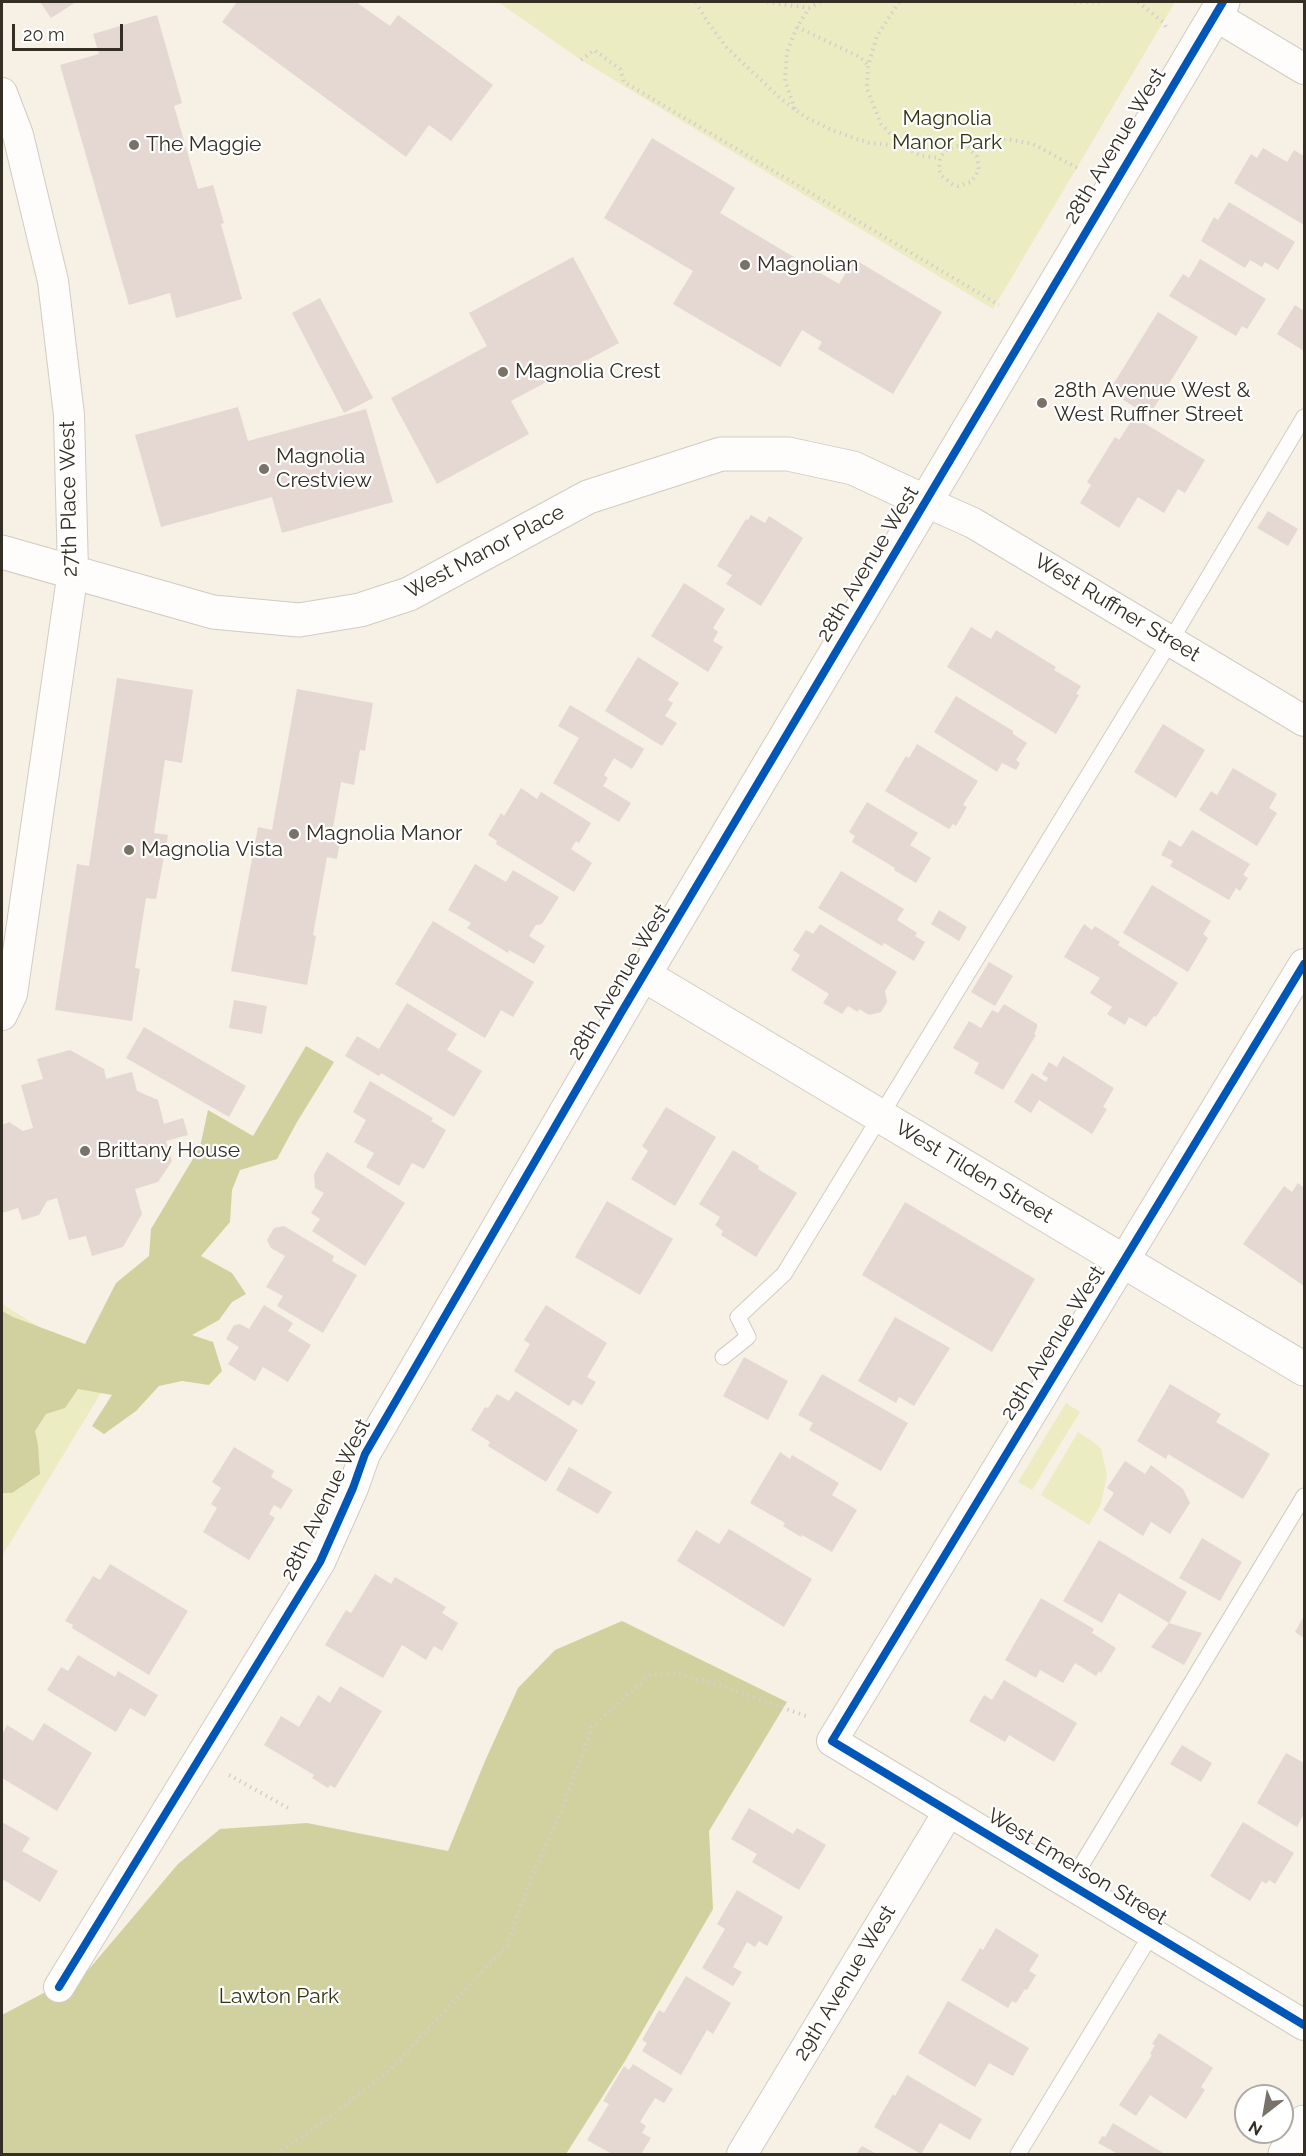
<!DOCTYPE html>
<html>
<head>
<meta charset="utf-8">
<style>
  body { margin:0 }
  #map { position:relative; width:1306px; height:2156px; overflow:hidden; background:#f6f0e5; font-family:Raleway,sans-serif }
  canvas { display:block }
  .frame { position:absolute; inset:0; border:3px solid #342e24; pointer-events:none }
  .north { position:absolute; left:1234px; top:2084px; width:60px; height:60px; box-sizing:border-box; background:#fff; border:2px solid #aeaba7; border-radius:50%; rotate:211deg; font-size:16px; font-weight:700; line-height:24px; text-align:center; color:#342e24 }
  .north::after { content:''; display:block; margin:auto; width:21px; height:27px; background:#787268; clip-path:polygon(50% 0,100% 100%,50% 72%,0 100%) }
  .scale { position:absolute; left:12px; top:24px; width:111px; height:27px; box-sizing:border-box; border:3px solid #342e24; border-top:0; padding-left:8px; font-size:18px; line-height:21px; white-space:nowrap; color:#342e24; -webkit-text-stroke:4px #fff; paint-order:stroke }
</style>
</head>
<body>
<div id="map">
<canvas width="1306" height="2156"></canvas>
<div class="frame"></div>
<div class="north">N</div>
<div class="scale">20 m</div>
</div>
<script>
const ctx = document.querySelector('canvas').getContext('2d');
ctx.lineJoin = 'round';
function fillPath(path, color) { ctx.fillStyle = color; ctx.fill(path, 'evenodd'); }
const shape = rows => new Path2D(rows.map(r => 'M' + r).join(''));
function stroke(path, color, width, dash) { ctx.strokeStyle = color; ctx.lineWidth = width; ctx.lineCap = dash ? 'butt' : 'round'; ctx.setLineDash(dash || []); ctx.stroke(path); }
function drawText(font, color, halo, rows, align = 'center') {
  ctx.font = font + ' Raleway,sans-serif'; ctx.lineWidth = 4.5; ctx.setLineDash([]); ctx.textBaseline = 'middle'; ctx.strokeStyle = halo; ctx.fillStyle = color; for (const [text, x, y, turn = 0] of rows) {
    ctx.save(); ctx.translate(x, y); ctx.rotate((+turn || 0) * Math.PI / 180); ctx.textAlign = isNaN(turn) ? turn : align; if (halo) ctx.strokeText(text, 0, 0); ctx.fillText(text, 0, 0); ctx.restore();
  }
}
fillPath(shape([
  [498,2,1175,2,993,309,581,60],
  [2,1304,113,1373,2,1556],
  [1066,1403,1080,1412,1032,1490,1018,1482],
  [1078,1432,1095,1443,1101,1449,1107,1475,1101,1504,1089,1525,1041,1495]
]), '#ececc3');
fillPath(shape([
  [306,1046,334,1062,297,1122,277,1159,240,1170,232,1190,230,1222,201,1256,232,1273,246,1294,232,1302,219,1320,192,1335,213,1342,222,1371,209,1385,182,1381,159,1386,136,1411,104,1434,92,1426,112,1395,78,1389,65,1408,46,1414,35,1431,38,1445,40,1474,12,1493,2,1493,2,1311,13,1317,85,1344,116,1283,149,1256,151,1229,200,1147,208,1110,253,1136],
  [622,1621,787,1702,709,1831,713,1909,625,2061,566,2154,2,2154,2,2015,89,1969,178,1864,220,1829,307,1823,448,1851,485,1761,518,1688,555,1650]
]), '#d1d19f');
fillPath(shape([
  [40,2,76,2,51,18],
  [237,2,356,2,390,26,398,15,493,85,451,141,429,125,406,157,222,22],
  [157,15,182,103,174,106,198,189,213,185,224,223,221,224,242,299,176,318,170,293,129,305,60,65,99,54,93,34],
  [652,138,735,188,720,213,839,284,854,259,942,312,893,394,818,349,822,342,802,330,780,367,673,304,693,271,604,218],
  [1263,148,1287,162,1294,150,1304,156,1304,225,1234,183,1251,154,1257,158],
  [1229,202,1295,242,1278,270,1265,262,1262,267,1250,260,1245,268,1201,241,1214,217,1218,220],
  [573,257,619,343,511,401,529,434,437,484,391,398,487,346,469,313],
  [1200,259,1266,299,1247,329,1242,326,1236,336,1169,296,1183,274,1189,278],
  [320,298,373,398,344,413,292,313],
  [1295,305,1304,311,1304,351,1277,334],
  [1158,312,1198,337,1149,416,1109,391],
  [238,407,248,441,366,409,393,502,282,533,272,497,161,527,135,435],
  [1134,417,1205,460,1185,493,1178,489,1164,513,1138,497,1119,528,1080,503,1091,485,1087,482,1115,437,1119,440],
  [1268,511,1298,529,1288,546,1257,528],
  [751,515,765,523,769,516,803,538,761,606,726,584,732,575,717,566,746,519,748,520],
  [684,583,725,609,713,628,718,632,713,641,723,647,708,672,651,636],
  [971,627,991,639,996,630,1056,667,1054,670,1081,686,1076,694,1079,695,1056,734,947,667],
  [638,657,679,683,668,700,673,703,665,716,677,723,662,746,605,711],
  [117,678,193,690,182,763,165,760,154,833,168,835,156,899,146,898,135,968,140,969,132,1021,55,1010,77,864,89,866],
  [297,689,373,703,365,751,360,750,354,785,341,782,331,839,340,841,337,859,327,857,313,935,316,936,307,985,231,971,258,827,272,830],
  [956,696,1013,731,1013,734,1027,743,1016,760,1020,763,1016,770,1002,763,997,772,934,732],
  [570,705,644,749,632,769,614,758,604,775,608,778,603,786,631,803,619,822,553,783,579,738,558,726],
  [1163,724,1205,750,1176,798,1134,772],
  [917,744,978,781,963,805,967,807,956,826,953,824,949,829,885,791,906,756,909,758],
  [1233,768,1277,794,1269,808,1277,813,1257,846,1199,810,1211,791,1217,795],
  [521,788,537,799,541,792,591,823,579,843,576,841,571,849,592,863,574,892,496,844,497,841,488,835,501,813,504,816],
  [867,802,918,833,910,845,931,858,916,883,894,870,895,868,852,842,855,836,849,832],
  [1192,830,1250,864,1243,875,1248,878,1240,891,1236,888,1229,900,1170,866,1173,861,1161,855,1169,840,1181,847],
  [475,864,506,882,513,870,559,897,542,924,536,925,529,936,545,946,534,964,509,950,508,953,467,928,471,923,448,910],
  [841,871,904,909,897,920,917,933,915,936,925,942,914,961,884,943,882,946,818,908],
  [1152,885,1211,921,1203,934,1208,938,1188,972,1123,933],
  [939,910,967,927,959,941,931,924],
  [433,921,534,982,513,1017,501,1010,485,1038,395,984],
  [820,924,897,972,885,991,887,1002,881,1012,869,1015,859,1009,858,1012,848,1006,842,1014,823,1003,829,994,791,970,800,955,793,950,806,930,813,934],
  [1084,924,1092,930,1095,926,1120,942,1118,945,1178,983,1156,1017,1154,1016,1146,1027,1129,1017,1125,1025,1107,1014,1112,1007,1090,993,1100,978,1064,957],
  [989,962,1013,976,995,1006,971,992],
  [234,1000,267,1006,262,1034,229,1028],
  [407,1003,457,1034,447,1050,482,1071,454,1117,381,1073,379,1076,345,1056,357,1036,379,1049],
  [1004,1004,1037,1024,1037,1028,1034,1034,1036,1035,1003,1090,974,1073,979,1063,953,1048,969,1021,981,1028,992,1010,998,1013],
  [144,1027,246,1086,229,1117,126,1058],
  [70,1050,104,1069,106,1079,132,1072,137,1091,158,1100,164,1124,183,1118,188,1135,166,1141,172,1161,158,1182,135,1189,142,1214,123,1247,92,1256,86,1236,69,1240,57,1198,47,1201,39,1215,22,1220,18,1208,2,1213,2,1125,9,1122,23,1131,33,1128,21,1085,43,1079,37,1059],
  [1063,1056,1114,1088,1103,1107,1107,1109,1092,1134,1039,1100,1031,1113,1014,1102,1032,1073,1046,1082,1048,1078,1042,1074,1049,1062,1057,1067],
  [370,1081,433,1118,431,1121,446,1130,424,1169,412,1163,399,1186,366,1167,374,1153,354,1142,366,1120,353,1112],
  [666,1107,716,1137,675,1206,631,1179,648,1151,642,1146],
  [733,1150,759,1166,758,1169,797,1193,756,1257,721,1235,723,1231,715,1225,720,1217,699,1204],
  [327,1152,405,1203,365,1266,312,1231,320,1219,311,1213,324,1193,315,1188,314,1174],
  [1298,1183,1304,1188,1304,1286,1243,1244,1284,1186,1292,1192],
  [607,1201,673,1239,640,1295,575,1257],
  [905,1202,1035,1279,992,1352,862,1275],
  [284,1226,334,1256,332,1261,357,1275,323,1333,277,1306,283,1296,266,1287,285,1256,271,1248,267,1240,274,1228],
  [264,1305,293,1323,288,1331,311,1345,288,1382,263,1367,255,1381,228,1364,239,1347,226,1339,234,1325,240,1324,249,1329],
  [546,1305,607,1343,587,1377,596,1382,582,1405,573,1400,569,1406,514,1371,530,1344,524,1340],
  [895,1317,950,1348,914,1406,899,1397,896,1403,858,1381],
  [744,1357,788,1381,768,1420,723,1396],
  [822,1374,908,1423,881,1471,809,1430,813,1423,798,1415],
  [1170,1384,1221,1414,1216,1422,1270,1454,1243,1499,1168,1454,1166,1459,1137,1441],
  [516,1391,578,1430,546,1482,488,1446,490,1442,471,1430,485,1407,488,1408,497,1394,509,1401],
  [234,1447,274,1471,271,1477,293,1490,281,1509,274,1505,269,1514,275,1518,249,1560,203,1532,217,1508,211,1504,221,1488,212,1482],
  [780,1452,790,1459,792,1455,839,1483,832,1495,857,1510,832,1552,802,1535,801,1537,783,1526,785,1523,750,1503],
  [1125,1461,1145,1474,1151,1465,1183,1489,1190,1503,1170,1534,1151,1522,1143,1536,1103,1510,1114,1493,1107,1488],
  [569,1467,612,1492,598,1514,556,1490],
  [729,1529,812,1579,784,1627,677,1561,696,1530,719,1544],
  [1202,1538,1242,1562,1220,1601,1179,1578],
  [1099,1540,1187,1592,1169,1623,1202,1633,1184,1665,1151,1647,1169,1623,1119,1593,1102,1623,1063,1601],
  [110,1564,188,1611,149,1675,72,1628,73,1625,65,1621,93,1576,100,1580],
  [375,1574,391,1584,395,1577,446,1607,442,1613,458,1623,442,1651,434,1646,426,1660,402,1645,383,1678,325,1645,346,1610,351,1613],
  [1041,1598,1094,1629,1092,1633,1116,1648,1101,1673,1099,1671,1096,1676,1075,1663,1063,1683,1040,1670,1036,1678,1005,1660],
  [1304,1616,1304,1638,1295,1632],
  [78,1655,115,1677,118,1671,158,1695,145,1717,130,1708,116,1732,47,1690,61,1667,68,1671],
  [1004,1680,1077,1723,1054,1762,1009,1735,1005,1742,969,1721,984,1695,992,1700],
  [340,1686,382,1711,335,1788,330,1785,328,1788,312,1778,314,1775,264,1745,281,1716,299,1727,318,1695,330,1703],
  [44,1723,92,1753,57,1811,2,1778,2,1735,7,1725,33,1741],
  [1182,1745,1212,1763,1201,1782,1170,1764],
  [1286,1753,1304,1763,1304,1814,1297,1827,1257,1803],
  [749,1808,793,1834,797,1828,826,1845,799,1890,752,1862,757,1854,731,1839],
  [2,1822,30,1838,22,1851,58,1871,40,1902,2,1879],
  [1243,1822,1294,1853,1275,1884,1269,1880,1266,1884,1262,1881,1250,1901,1210,1876],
  [737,1890,783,1917,767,1946,759,1941,755,1947,747,1942,733,1967,742,1972,733,1986,702,1968,725,1929,717,1924],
  [996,1928,1039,1955,1029,1971,1036,1975,1027,1990,1025,1989,1016,2003,1012,2001,1008,2008,961,1980,980,1948,983,1950],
  [686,1976,731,2003,713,2034,707,2030,681,2075,642,2051,647,2043,642,2040,659,2010,664,2013],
  [948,2001,1029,2048,1013,2076,989,2063,975,2087,918,2053],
  [1159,2033,1213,2068,1201,2087,1205,2090,1186,2119,1150,2095,1136,2116,1119,2105,1152,2055,1150,2054,1155,2045,1152,2044],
  [633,2064,673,2089,664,2103,655,2098,640,2122,646,2126,642,2133,651,2138,641,2154,612,2154,587,2140,609,2104,603,2101,624,2066,629,2070],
  [907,2075,982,2119,970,2140,940,2123,921,2154,874,2127,893,2094,895,2096],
  [1113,2123,1165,2154,1118,2154,1098,2143,1102,2136,1105,2137],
  [862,2146,877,2154,856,2154]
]), '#e5d8d2');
const lane = shape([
  [723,1357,748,1337,738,1317,784,1274,1171,640,1304,417],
  [1070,1884,1304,1496],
  [1018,2154,1152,1933]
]);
const street = shape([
  [1214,15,1304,69],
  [2,93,18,135,53,281,69,415,73,571,12,994,2,1015],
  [926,502,973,523,1304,721],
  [1304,964,832,1741,1304,2025],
  [59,1987,320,1562,353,1488,365,1454,644,975],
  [742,2154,949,1811]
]);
const secondary = shape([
  [1223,2,644,975,1304,1369],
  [2,552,213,612,299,620,360,610,409,594,588,497,721,454,788,454,853,468,926,502],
  [1285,2154,1304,2122]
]);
stroke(lane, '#d1ccc2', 17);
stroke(street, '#d1ccc2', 32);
stroke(secondary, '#d1ccc2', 35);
stroke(shape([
  [696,2,707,21,727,48,780,98,805,117,834,131,869,143,902,146],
  [767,2,809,8,821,2],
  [899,2,877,36,868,66,867,89,881,124,902,146,921,156,940,158],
  [1074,2,1102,2],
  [1138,2,1163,22,1166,27],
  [797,27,860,57,868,65],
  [581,60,594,50,620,69,624,82,999,305],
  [795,109,785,81,787,52,797,27,809,8],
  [968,147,977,157,979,170,971,182,958,186,952,184,942,176,939,170,940,158,945,151,955,146,973,146,1006,139,1033,144,1081,170],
  [229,1775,290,1809],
  [276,2154,315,2128,389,2071,507,1945,530,1881,563,1807,592,1727,650,1675,679,1674,718,1685,809,1717]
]), '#d2d0cb', 4, [1.5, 4.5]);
stroke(lane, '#fefdfb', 15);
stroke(street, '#fefdfb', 30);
stroke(secondary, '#fefdfb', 33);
stroke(shape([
  [1304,964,832,1741,1304,2025],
  [59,1987,320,1562,353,1488,365,1454,621,1013,1223,2]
]), '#0057b8', 8);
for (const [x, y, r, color] of [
  [134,145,6,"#787268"],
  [745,265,6,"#787268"],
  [503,372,6,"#787268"],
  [1042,403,6,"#787268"],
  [264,469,6,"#787268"],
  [294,834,6,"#787268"],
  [129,850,6,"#787268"],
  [85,1151,6,"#787268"]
]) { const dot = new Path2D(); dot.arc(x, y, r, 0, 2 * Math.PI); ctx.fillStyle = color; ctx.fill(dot); stroke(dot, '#fff', 2); }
drawText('21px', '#32340f', '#fff', [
  ["Magnolia",947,119],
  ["Manor Park",947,143],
  ["Lawton Park",279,1997]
]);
drawText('21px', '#342e24', '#fff', [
  ["The Maggie",146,145],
  ["Magnolian",757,265],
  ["Magnolia Crest",515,372],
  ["28th Avenue West &",1054,391],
  ["West Ruffner Street",1054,415],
  ["Magnolia",276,457],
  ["Crestview",276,481],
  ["Magnolia Manor",306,834],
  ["Magnolia Vista",141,850],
  ["Brittany House",97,1151]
], 'left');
drawText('21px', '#342e24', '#fff', [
  ["28th Avenue West",1115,146,-59],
  ["27th Place West",69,499,-91],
  ["West Manor Place",485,552,-28],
  ["28th Avenue West",868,564,-59],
  ["West Ruffner Street",1117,608,31],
  ["28th Avenue West",619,982,-59],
  ["West Tilden Street",974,1172,31],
  ["29th Avenue West",1053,1343,-58],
  ["28th Avenue West",326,1500,-64],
  ["West Emerson Street",1077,1867,31],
  ["29th Avenue West",845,1983,-59]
]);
</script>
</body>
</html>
